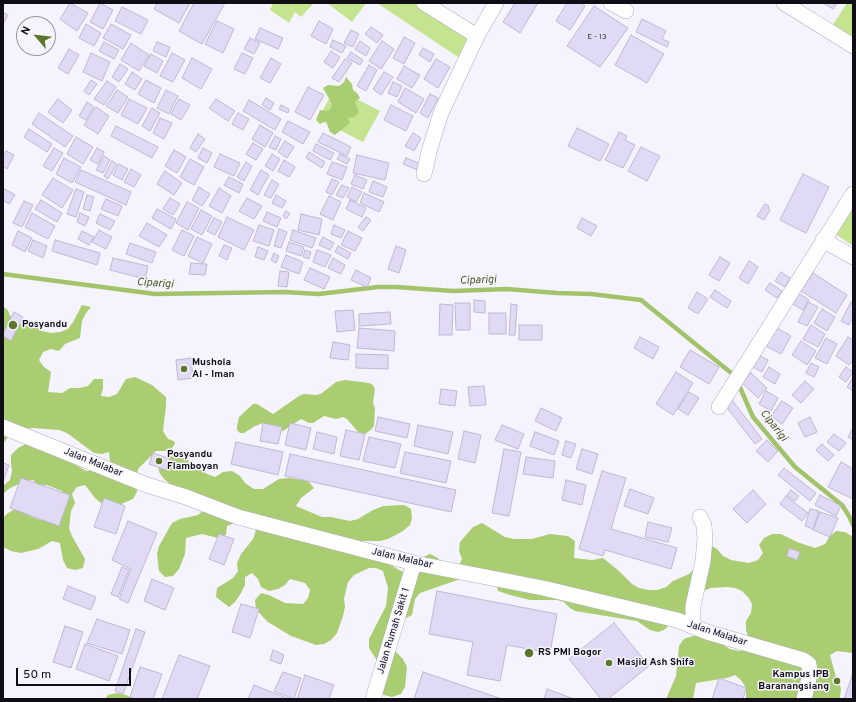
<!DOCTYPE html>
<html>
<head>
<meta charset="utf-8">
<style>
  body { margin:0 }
  #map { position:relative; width:856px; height:702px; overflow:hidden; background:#f5f3fe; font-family:Overpass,sans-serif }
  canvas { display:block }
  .frame { position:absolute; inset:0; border:4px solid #100d16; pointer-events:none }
  .north { position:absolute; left:16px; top:16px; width:40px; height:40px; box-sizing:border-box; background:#f5f3fe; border:1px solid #9997a1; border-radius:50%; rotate:298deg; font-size:11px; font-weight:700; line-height:16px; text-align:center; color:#100d16 }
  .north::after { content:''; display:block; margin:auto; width:14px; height:18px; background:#5d772a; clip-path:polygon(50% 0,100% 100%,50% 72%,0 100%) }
  .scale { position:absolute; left:16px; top:668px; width:115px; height:18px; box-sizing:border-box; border:2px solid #100d16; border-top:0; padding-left:5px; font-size:12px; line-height:14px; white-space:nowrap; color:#100d16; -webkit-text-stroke:3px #f5f3fe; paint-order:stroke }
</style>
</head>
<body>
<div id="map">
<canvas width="856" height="702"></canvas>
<div class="frame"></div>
<div class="north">N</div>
<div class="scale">50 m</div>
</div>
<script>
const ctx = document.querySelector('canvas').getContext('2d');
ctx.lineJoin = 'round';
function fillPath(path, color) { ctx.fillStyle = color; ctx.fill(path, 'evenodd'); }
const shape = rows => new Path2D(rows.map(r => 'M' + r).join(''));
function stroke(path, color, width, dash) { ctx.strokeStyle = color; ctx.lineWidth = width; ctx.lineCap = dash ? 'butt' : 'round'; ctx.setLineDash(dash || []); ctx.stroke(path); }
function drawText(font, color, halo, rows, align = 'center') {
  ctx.font = font + ' Overpass,sans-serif'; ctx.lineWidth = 3; ctx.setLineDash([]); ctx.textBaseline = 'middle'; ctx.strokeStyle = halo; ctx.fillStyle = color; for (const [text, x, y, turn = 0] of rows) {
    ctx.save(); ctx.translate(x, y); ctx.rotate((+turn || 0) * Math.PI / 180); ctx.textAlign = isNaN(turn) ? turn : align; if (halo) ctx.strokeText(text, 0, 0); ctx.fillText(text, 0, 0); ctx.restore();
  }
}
fillPath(shape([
  [273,3,314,3,301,17,295,12,289,23,270,10],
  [327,3,366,3,352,22],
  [377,3,435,3,478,27,461,59],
  [847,3,853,3,853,39,832,26],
  [335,88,380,111,363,142,318,119],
  [853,202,853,246,831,231]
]), '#c4e490');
fillPath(shape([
  [346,77,352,84,353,90,357,93,360,98,355,102,359,113,354,117,348,118,350,123,335,135,330,132,326,121,320,124,316,120,320,110,325,111,330,110,332,104,323,88,328,85,339,86,344,82],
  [82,305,91,307,86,313,82,321,80,338,65,344,59,351,51,349,43,352,39,360,44,367,51,372,48,392,62,393,70,388,79,388,88,386,94,379,103,379,103,388,101,396,109,397,117,394,126,379,135,377,152,385,166,397,166,406,163,431,168,439,174,441,175,444,171,449,165,451,156,451,139,468,136,475,137,492,133,499,119,505,110,505,101,503,95,498,85,485,77,487,72,494,75,503,71,511,69,528,72,536,85,559,83,568,75,570,67,568,63,560,60,543,52,541,38,549,21,553,11,551,3,547,3,518,8,513,17,508,25,512,32,517,41,520,50,519,66,498,62,491,47,485,39,486,33,480,26,481,10,488,4,493,3,496,3,486,10,480,12,471,11,463,11,455,18,448,26,444,36,446,71,462,86,471,95,470,104,468,110,461,109,452,102,454,94,453,67,433,59,430,33,428,24,429,8,437,3,444,3,307,7,309,15,326,23,323,32,323,42,331,51,333,60,332,68,329,73,322],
  [345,380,369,383,373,385,375,389,373,403,375,408,374,425,372,429,365,434,358,432,347,419,343,417,336,419,324,416,313,423,309,423,301,419,283,431,279,430,267,424,263,423,255,426,244,433,240,433,237,430,237,426,239,417,253,404,257,404,273,414,299,396,304,394,317,395,322,393,336,382],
  [175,456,183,457,207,474,215,477,223,472,232,471,240,476,245,483,254,489,263,489,279,479,289,478,308,481,314,488,301,498,296,506,322,517,331,517,350,521,358,519,373,510,383,506,404,505,411,509,412,518,410,525,403,531,388,539,380,541,364,541,355,543,399,570,411,575,421,558,430,554,438,558,442,566,458,567,462,559,459,551,460,542,473,527,482,523,505,537,514,539,532,539,550,534,568,536,575,541,574,558,592,560,603,558,619,571,632,584,639,588,648,590,657,590,666,587,673,581,689,574,696,567,710,545,717,549,723,556,731,560,749,563,758,560,763,553,759,545,764,538,772,534,781,534,797,542,815,548,825,544,829,537,836,531,845,532,853,537,853,653,837,651,830,655,837,681,841,688,840,698,746,699,746,688,741,680,735,675,727,678,696,683,693,699,666,699,676,676,679,646,683,640,686,638,693,636,718,637,722,644,730,649,739,651,748,648,749,639,746,630,746,621,751,613,752,604,748,597,742,591,735,588,727,587,711,588,703,591,691,613,674,617,670,624,664,630,658,632,650,630,637,621,575,611,570,608,564,602,557,600,530,600,510,595,498,591,495,578,466,577,420,593,415,599,412,615,397,623,389,645,403,659,407,667,405,687,401,694,392,697,384,695,378,689,378,662,369,648,369,639,386,606,388,588,383,571,376,568,369,568,354,575,348,582,344,599,345,607,343,616,337,633,331,640,324,644,316,645,291,636,268,622,262,616,256,609,255,600,261,593,269,595,285,603,303,604,308,598,310,590,305,583,290,579,285,585,278,589,269,591,261,587,258,579,252,573,245,577,245,585,241,593,235,602,229,607,216,597,217,588,233,578,238,571,237,563,241,554,253,539,256,530,253,524,235,523,227,526,226,535,218,538,202,534,186,538,185,554,179,569,173,576,165,577,159,571,157,554,159,546,172,523,180,519,198,515,206,508,170,484,164,479,159,472,158,463,165,457],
  [117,693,126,695,135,699,105,699,108,695]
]), '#abcd72');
stroke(shape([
  [3,274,155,294,284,292,319,294,378,287,396,287,453,291,506,289,557,293,591,294,641,300,735,376],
  [738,383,753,417,795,467,842,505,849,516,853,525]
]), '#a2c369', 4.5);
const building = shape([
  [70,3,88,13,77,31,60,19,70,3],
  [100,3,113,10,103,29,90,22,100,3],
  [157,3,190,3,179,23,154,9,157,3],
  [194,3,225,3,202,44,179,31,194,3],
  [515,3,538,3,520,33,503,22,515,3],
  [567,3,581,3,585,6,570,30,556,21,567,3],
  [823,3,837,3,833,9,823,3],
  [594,6,628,28,600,67,567,46,594,6],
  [122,7,148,20,141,34,115,21,122,7],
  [3,12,8,15,3,24,3,12],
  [642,19,666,31,662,39,669,42,667,47,636,32,642,19],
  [217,21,234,29,223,53,205,44,217,21],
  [319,21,333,29,326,44,311,36,319,21],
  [86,24,101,33,94,46,79,38,86,24],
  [111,24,131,35,123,49,103,38,111,24],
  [371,27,383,35,377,43,365,34,371,27],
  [260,28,283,38,278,49,255,39,260,28],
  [351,30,359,34,353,47,344,43,351,30],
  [631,35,664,54,647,83,615,65,631,35],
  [404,37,415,43,404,64,393,58,404,37],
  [250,38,260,43,254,54,244,49,250,38],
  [333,40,346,46,342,53,330,47,333,40],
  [360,41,370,48,366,56,355,49,360,41],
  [382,41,394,49,381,69,369,61,382,41],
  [104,42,119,50,114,59,99,51,104,42],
  [157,42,170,47,166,57,153,51,157,42],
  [131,43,149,55,139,71,121,60,131,43],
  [423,48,434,54,430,62,419,55,423,48],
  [69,49,79,55,68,74,58,68,69,49],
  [331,51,340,57,333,68,324,62,331,51],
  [351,52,363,60,360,65,347,58,351,52],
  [91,53,110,62,102,81,83,72,91,53],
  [172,53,185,60,173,82,160,76,172,53],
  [242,53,253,58,245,74,234,69,242,53],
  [151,54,163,61,157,73,144,66,151,54],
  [192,58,212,69,201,89,182,78,192,58],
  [271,58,281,64,270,83,260,78,271,58],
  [345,59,352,63,339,82,332,78,345,59],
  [436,59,450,67,438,88,424,79,436,59],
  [120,64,128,69,119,82,112,77,120,64],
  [369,65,377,70,366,91,357,86,369,65],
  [404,66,420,75,412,88,397,79,404,66],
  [132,72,142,79,135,90,125,84,132,72],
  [384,72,393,77,381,95,373,89,384,72],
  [91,80,97,84,89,95,84,91,91,80],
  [146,80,161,88,154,103,138,94,146,80],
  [107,81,116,87,104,105,94,99,107,81],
  [393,82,402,86,397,97,388,93,393,82],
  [308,87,324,95,310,120,295,112,308,87],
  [405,88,424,99,416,113,398,102,405,88],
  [117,90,128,97,118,113,106,106,117,90],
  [166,90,178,96,169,114,157,108,166,90],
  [430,94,438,98,428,118,420,113,430,94],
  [266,98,274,103,270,110,262,105,266,98],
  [58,99,72,110,63,123,48,112,58,99],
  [129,99,147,108,138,124,121,115,129,99],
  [179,99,190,105,181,120,171,114,179,99],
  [216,99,235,111,228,121,209,108,216,99],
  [249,100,281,119,275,130,243,111,249,100],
  [87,102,94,107,86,120,79,116,87,102],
  [281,105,289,109,288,113,279,109,281,105],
  [391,105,413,116,406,131,384,120,391,105],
  [96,107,109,116,98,134,84,125,96,107],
  [152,108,160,113,150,131,142,126,152,108],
  [39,113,73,136,65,147,32,124,39,113],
  [238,113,249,119,243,130,232,124,238,113],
  [160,118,172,123,164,139,153,133,160,118],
  [288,121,310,132,303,144,282,132,288,121],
  [260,125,273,133,265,147,252,139,260,125],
  [116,126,158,147,152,158,111,136,116,126],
  [577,128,609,144,600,161,568,146,577,128],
  [29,129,52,144,47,152,24,137,29,129],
  [619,132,627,136,625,140,635,145,623,168,605,160,619,132],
  [323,133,351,147,347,156,318,142,323,133],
  [413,133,421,138,414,151,405,146,413,133],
  [198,134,205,139,196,152,190,148,198,134],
  [275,136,281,139,276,150,269,147,275,136],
  [76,137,93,147,83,164,67,154,76,137],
  [285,141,294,147,287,158,278,152,285,141],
  [253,143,263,149,256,160,246,154,253,143],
  [316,144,334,153,330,160,313,151,316,144],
  [641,147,660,156,647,181,628,171,641,147],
  [54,148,63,153,52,171,43,166,54,148],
  [97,148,104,152,98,164,90,160,97,148],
  [203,148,212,153,207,163,198,158,203,148],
  [174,150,186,157,177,173,165,166,174,150],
  [6,151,14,155,7,169,3,166,3,155,6,151],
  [309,152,325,162,322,168,306,158,309,152],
  [220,154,240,163,234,176,214,167,220,154],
  [272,154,280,159,273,171,265,166,272,154],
  [340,154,350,159,347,164,337,159,340,154],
  [357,155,389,163,385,180,353,173,357,155],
  [104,156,110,160,103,173,96,170,104,156],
  [64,158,81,167,72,183,56,174,64,158],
  [406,158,421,164,418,170,403,164,406,158],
  [190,159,204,167,194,185,180,177,190,159],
  [284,160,295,167,289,177,278,171,284,160],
  [112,161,117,164,108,179,104,176,112,161],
  [246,162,252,166,244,181,237,177,246,162],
  [332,162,347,167,342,180,327,174,332,162],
  [119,164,128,169,122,180,113,175,119,164],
  [131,169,141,175,134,187,124,182,131,169],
  [81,170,131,192,126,205,75,182,81,170],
  [261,170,269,175,258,195,250,190,261,170],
  [165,171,182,183,174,195,157,184,165,171],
  [803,174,829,187,806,233,780,220,803,174],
  [355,175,367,180,363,189,351,184,355,175],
  [229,177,243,184,239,193,224,185,229,177],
  [53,178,73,190,62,208,42,195,53,178],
  [332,179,339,182,332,195,326,192,332,179],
  [272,180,279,184,271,198,264,195,272,180],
  [373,181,387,187,383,197,369,192,373,181],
  [342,185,349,188,343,198,336,195,342,185],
  [199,187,210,194,202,206,192,200,199,187],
  [352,187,362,192,356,202,347,197,352,187],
  [3,188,15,195,9,204,3,200,3,188],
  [219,188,231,196,222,213,209,206,219,188],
  [76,189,84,192,76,217,67,214,76,189],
  [364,193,384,202,379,212,360,203,364,193],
  [87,195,94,197,90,211,83,209,87,195],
  [276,195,286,201,282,208,272,203,276,195],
  [329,196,341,202,333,220,320,214,329,196],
  [170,198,180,204,173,215,163,209,170,198],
  [247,198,262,206,254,219,239,211,247,198],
  [106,199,122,206,118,216,101,209,106,199],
  [41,200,62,213,57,222,35,209,41,200],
  [350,200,366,208,362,217,346,209,350,200],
  [24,201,33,205,22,227,13,223,24,201],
  [187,202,199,208,188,230,176,223,187,202],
  [765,204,769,206,768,208,770,210,764,220,757,216,765,204],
  [157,209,176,219,171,229,152,218,157,209],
  [201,210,212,216,202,235,191,229,201,210],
  [286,211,290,214,286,219,283,216,286,211],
  [267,212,281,218,277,227,263,221,267,212],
  [32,213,55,226,48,239,25,227,32,213],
  [80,213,89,217,85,226,77,222,80,213],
  [100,214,115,221,110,230,96,223,100,214],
  [301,214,322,219,319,235,298,230,301,214],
  [227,217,254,230,244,250,218,237,227,217],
  [366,217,371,220,363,231,358,227,366,217],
  [214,218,222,222,215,235,207,231,214,218],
  [582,218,597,226,591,236,577,228,582,218],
  [147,223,167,235,159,247,139,236,147,223],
  [259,225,274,230,269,246,253,241,259,225],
  [334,225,345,230,341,238,331,234,334,225],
  [279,229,287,232,281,248,274,246,279,229],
  [99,230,112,237,106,249,92,242,99,230],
  [182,230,194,236,184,256,172,250,182,230],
  [293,230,316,238,312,248,290,240,293,230],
  [18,231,32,238,25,252,12,245,18,231],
  [82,231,94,237,89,245,78,239,82,231],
  [348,231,362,238,355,251,341,245,348,231],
  [197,237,212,244,203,263,188,256,197,237],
  [323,237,334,243,330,250,319,245,323,237],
  [33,240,47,246,43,258,28,251,33,240],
  [55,240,100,253,97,265,52,251,55,240],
  [289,242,304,247,301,256,286,251,289,242],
  [130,243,156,252,152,263,126,254,130,243],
  [224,245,232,248,227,260,219,256,224,245],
  [338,246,351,253,348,259,335,252,338,246],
  [396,246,406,250,399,273,388,269,396,246],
  [258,247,268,251,264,260,255,257,258,247],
  [305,250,311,252,309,259,303,257,305,250],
  [317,250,331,255,325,267,313,262,317,250],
  [274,253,279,256,276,263,271,260,274,253],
  [286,255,303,262,299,274,281,267,286,255],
  [720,257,730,263,719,281,709,275,720,257],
  [113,258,148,266,145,279,110,270,113,258],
  [333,258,345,265,341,274,328,268,333,258],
  [749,261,758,267,748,284,739,278,749,261],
  [191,263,207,264,205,275,189,274,191,263],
  [310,268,330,277,324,289,304,280,310,268],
  [356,270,371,278,367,287,351,280,356,270],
  [280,271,289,272,287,287,278,286,280,271],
  [781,272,790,278,785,287,775,281,781,272],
  [813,273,847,295,836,313,801,291,813,273],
  [770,283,782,291,777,298,765,290,770,283],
  [715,290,731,301,727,308,710,297,715,290],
  [697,292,708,299,698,314,688,308,697,292],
  [797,292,809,300,803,310,791,303,797,292],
  [474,300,485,301,485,313,474,312,474,300],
  [808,302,818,307,807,326,798,322,808,302],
  [851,302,853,303,853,317,849,325,841,321,851,302],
  [455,303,470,303,470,330,456,330,455,303],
  [440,304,453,305,452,335,439,335,440,304],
  [511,304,517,305,515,335,509,335,511,304],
  [822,309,835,317,827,331,814,323,822,309],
  [353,310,355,330,337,332,335,311,353,310],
  [14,312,23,317,11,341,3,336,3,334,14,312],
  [390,312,391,324,359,326,359,314,390,312],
  [489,313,506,313,506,334,489,334,489,313],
  [519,325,542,325,542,340,519,340,519,325],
  [811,325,825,334,818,347,803,339,811,325],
  [359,328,395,331,394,351,357,348,359,328],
  [777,328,791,336,781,354,766,346,777,328],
  [640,337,659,347,653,359,634,348,640,337],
  [848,337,853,340,853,360,849,365,836,356,848,337],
  [826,338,837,344,827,364,815,358,826,338],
  [801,341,816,351,807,365,792,355,801,341],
  [333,342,350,345,348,360,330,358,333,342],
  [690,350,719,367,709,384,680,367,690,350],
  [356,354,388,355,388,369,356,368,356,354],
  [758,355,768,360,762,372,751,366,758,355],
  [191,358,193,378,178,380,176,360,191,358],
  [811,363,819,367,814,377,806,373,811,363],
  [769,367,780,374,775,384,763,377,769,367],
  [846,367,853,372,846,382,839,377,846,367],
  [676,372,693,383,673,415,656,404,676,372],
  [751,373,767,388,758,398,742,383,751,373],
  [853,377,853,391,847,387,853,377],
  [805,381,814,389,801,403,792,395,805,381],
  [484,386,486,405,470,406,468,387,484,386],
  [441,389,457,391,455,406,439,404,441,389],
  [766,391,778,398,771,411,759,404,766,391],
  [689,392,699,398,688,415,678,409,689,392],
  [732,400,762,439,755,444,725,405,732,400],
  [782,401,793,408,782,424,771,416,782,401],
  [541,408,562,418,556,431,535,421,541,408],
  [378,417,410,424,407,438,375,431,378,417],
  [810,417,817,432,805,437,798,423,810,417],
  [263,423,282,427,278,444,260,441,263,423],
  [290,423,311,428,306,450,285,445,290,423],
  [418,425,453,432,448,454,414,446,418,425],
  [502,425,524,434,518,449,495,440,502,425],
  [853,428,853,440,848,437,853,428],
  [346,430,365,434,359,460,340,456,346,430],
  [464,431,481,435,475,463,458,459,464,431],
  [317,432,337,437,334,454,313,449,317,432],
  [535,432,559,441,554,455,530,446,535,432],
  [834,434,846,443,839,451,827,442,834,434],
  [369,437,401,444,395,468,363,461,369,437],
  [767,440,778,451,768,462,756,451,767,440],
  [566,441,576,444,571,458,562,455,566,441],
  [236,442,283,452,278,475,231,464,236,442],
  [822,444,834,455,828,461,816,450,822,444],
  [504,449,521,452,509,516,492,513,504,449],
  [582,449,598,454,592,474,576,469,582,449],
  [405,452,451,461,446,483,400,473,405,452],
  [153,453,170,459,166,470,149,464,153,453],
  [290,454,456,490,451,512,285,476,290,454],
  [526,457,555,461,553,478,523,474,526,457],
  [841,462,853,469,853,499,828,487,841,462],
  [3,463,9,465,3,481,3,463],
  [784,468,816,493,810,501,778,475,784,468],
  [602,471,626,478,611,529,677,548,671,569,605,550,603,556,579,549,602,471],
  [21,478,70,495,59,526,10,508,21,478],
  [566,480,586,485,582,505,562,500,566,480],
  [630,489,654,498,648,514,624,506,630,489],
  [753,490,766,504,747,523,733,509,753,490],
  [791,490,799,496,795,501,787,495,791,490],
  [820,495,841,506,836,516,815,505,820,495],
  [786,496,808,513,802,521,780,504,786,496],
  [104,498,125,506,116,534,94,527,104,498],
  [810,509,819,511,813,529,805,526,810,509],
  [820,512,838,518,830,537,813,530,820,512],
  [128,521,157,533,128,603,119,599,131,569,112,560,128,521],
  [648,522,672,528,668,542,645,537,648,522],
  [219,534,234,539,224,565,209,559,219,534],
  [789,548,800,552,797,560,787,556,789,548],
  [122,567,129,570,118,597,111,594,122,567],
  [152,579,174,588,165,610,144,601,152,579],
  [68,586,96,597,91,610,63,599,68,586],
  [437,591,557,614,550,653,507,645,500,681,467,675,473,642,429,634,437,591],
  [241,604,259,609,250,638,232,632,241,604],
  [97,619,130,630,122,654,87,643,97,619],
  [614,623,649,666,608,699,601,699,569,659,614,623],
  [65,626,83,632,71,668,53,662,65,626],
  [136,629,145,632,123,694,115,691,136,629],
  [85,644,118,656,109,681,76,669,85,644],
  [273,650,284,655,281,664,270,660,273,650],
  [179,655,210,666,197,699,162,699,179,655],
  [140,667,162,674,153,699,136,699,130,697,140,667],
  [283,672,301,678,294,699,274,691,283,672],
  [423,672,502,699,414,699,423,672],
  [305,675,334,685,329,699,297,699,305,675],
  [852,676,853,676,853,699,844,699,852,676],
  [719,678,746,688,743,699,712,699,719,678],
  [254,685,289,699,248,699,254,685],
  [547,689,574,699,544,699,547,689]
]);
fillPath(building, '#e0daf5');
stroke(building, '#beb8d3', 1);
const minor = shape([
  [424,3,477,36],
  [611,3,626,11],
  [784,3,853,46],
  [424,174,430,148,441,113,477,36,496,3],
  [823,240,853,257],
  [719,407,853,194],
  [3,427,147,485,186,497,238,517,414,563,543,588,677,620,707,632,803,660,809,664,810,674,804,699],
  [693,626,693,606,703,561,705,539,704,525,700,517],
  [373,699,414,563]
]);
stroke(minor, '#b0aac4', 16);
stroke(minor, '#fff', 15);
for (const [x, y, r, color] of [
  [13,325,5,"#5d772a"],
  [184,369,4,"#5d772a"],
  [159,461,4,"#5d772a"],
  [529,653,5,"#5d772a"],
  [609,663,4,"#5d772a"],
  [837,681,4,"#5d772a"]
]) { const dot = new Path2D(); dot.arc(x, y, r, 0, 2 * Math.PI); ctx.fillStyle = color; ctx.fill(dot); stroke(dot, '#f5f3fe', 1.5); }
drawText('8px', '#44404e', null, [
  ["E - 13",597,37]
]);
drawText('bold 10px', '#100d16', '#f5f3fe', [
  ["Posyandu",22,325],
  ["Mushola",192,363],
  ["Al - Iman",192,375],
  ["Posyandu",167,455],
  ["Flamboyan",167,467],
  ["RS PMI Bogor",538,653],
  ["Masjid Ash Shifa",617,663],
  ["Kampus IPB",829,675,"right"],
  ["Baranangsiang",829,687,"right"]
], 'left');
drawText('10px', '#100d16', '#f5f3fe', [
  ["Jalan Malabar",93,463,22],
  ["Jalan Malabar",402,559,13],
  ["Jalan Rumah Sakit 1",394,631,-73],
  ["Jalan Malabar",717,634,18]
]);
drawText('italic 11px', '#475b1c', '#f5f3fe', [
  ["Ciparigi",478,281,-2],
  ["Ciparigi",155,284,4],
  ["Ciparigi",773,426,52]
]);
</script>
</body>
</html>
